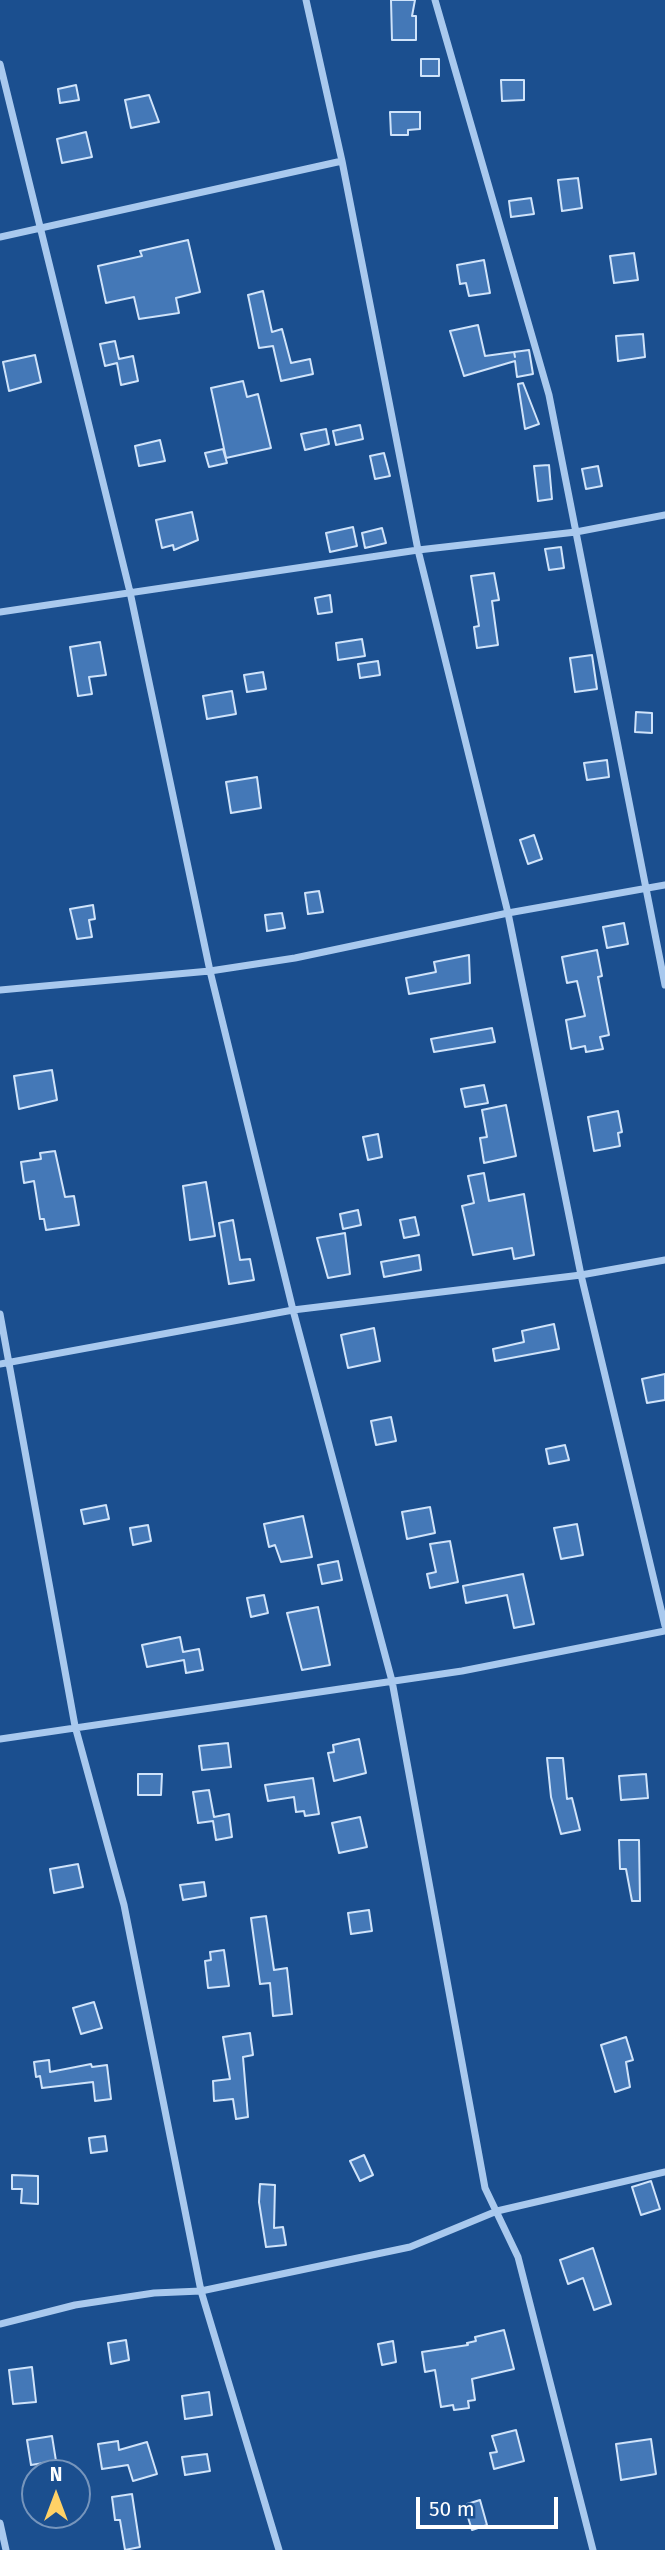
<!DOCTYPE html>
<html>
<head>
<meta charset="utf-8">
<style>
  body { margin:0 }
  #map { position:relative; width:665px; height:2550px; overflow:hidden; background:#1b4f8f; font-family:"Fira Sans",sans-serif }
  canvas { display:block }
  .north { position:absolute; left:21px; top:2459px; width:70px; height:70px; box-sizing:border-box; background:#1b4f8f; border:2px solid #7695bc; border-radius:50%; rotate:0deg; font-size:19px; font-weight:700; line-height:28px; text-align:center; color:#fff }
  .north::after { content:''; display:block; margin:auto; width:24px; height:32px; background:#ffd166; clip-path:polygon(50% 0,100% 100%,50% 72%,0 100%) }
  .scale { position:absolute; left:416px; top:2497px; width:142px; height:32px; box-sizing:border-box; border:4px solid #fff; border-top:0; padding-left:9px; font-size:21px; line-height:24px; white-space:nowrap; color:#fff; -webkit-text-stroke:5px #1b4f8f; paint-order:stroke }
</style>
</head>
<body>
<div id="map">
<canvas width="665" height="2550"></canvas>
<div class="north">N</div>
<div class="scale">50 m</div>
</div>
<script>
const ctx = document.querySelector('canvas').getContext('2d');
ctx.lineJoin = 'round';
function fillPath(path, color) { ctx.fillStyle = color; ctx.fill(path, 'evenodd'); }
const shape = rows => new Path2D(rows.map(r => 'M' + r).join(''));
function stroke(path, color, width, dash) { ctx.strokeStyle = color; ctx.lineWidth = width; ctx.lineCap = dash ? 'butt' : 'round'; ctx.setLineDash(dash || []); ctx.stroke(path); }
const building = shape([
  [391,0,415,0,412,16,416,16,416,40,392,40,391,0],
  [421,59,439,59,439,76,421,76,421,59],
  [501,80,524,80,524,100,502,101,501,80],
  [76,85,79,100,60,103,58,89,76,85],
  [149,95,159,122,131,128,125,100,149,95],
  [390,112,420,112,420,129,408,130,408,135,391,135,390,112],
  [86,132,92,157,62,163,57,139,86,132],
  [578,178,582,208,562,211,558,180,578,178],
  [531,198,534,214,511,217,509,201,531,198],
  [188,240,200,292,176,298,179,313,139,319,134,297,106,303,98,266,142,256,140,251,188,240],
  [634,253,638,280,614,283,610,256,634,253],
  [484,260,490,293,469,296,466,283,460,284,457,265,484,260],
  [263,291,272,332,282,329,291,363,310,359,313,374,281,381,273,346,259,348,248,295,263,291],
  [478,325,485,356,514,352,515,357,514,352,529,350,533,374,517,377,515,361,464,376,450,331,478,325],
  [643,334,645,357,618,361,616,336,643,334],
  [115,341,119,359,133,356,138,381,121,385,117,363,105,366,100,344,115,341],
  [35,355,41,382,9,391,3,362,35,355],
  [243,381,247,397,258,394,271,448,226,458,211,388,243,381],
  [523,383,539,424,525,429,518,384,523,383],
  [360,425,363,439,336,445,333,431,360,425],
  [326,429,329,444,305,450,301,434,326,429],
  [160,440,165,461,139,466,135,446,160,440],
  [223,449,227,463,209,467,205,453,223,449],
  [384,453,390,476,375,479,370,456,384,453],
  [549,465,552,499,538,501,534,466,549,465],
  [598,466,602,486,586,489,582,469,598,466],
  [192,512,198,540,174,550,173,545,162,548,156,520,192,512],
  [353,527,357,546,330,552,326,533,353,527],
  [382,528,386,543,365,548,362,533,382,528],
  [561,547,564,568,549,570,545,549,561,547],
  [494,573,499,600,492,601,498,645,477,648,474,627,479,626,471,576,494,573],
  [330,595,332,612,318,614,315,598,330,595],
  [362,639,365,656,338,660,336,643,362,639],
  [100,642,106,675,89,677,92,694,78,696,70,647,100,642],
  [592,655,597,689,575,692,570,658,592,655],
  [378,661,380,675,360,678,358,664,378,661],
  [263,672,266,689,247,692,244,675,263,672],
  [232,691,236,714,207,719,203,696,232,691],
  [636,712,652,713,652,733,635,732,636,712],
  [607,760,609,777,587,780,584,763,607,760],
  [257,777,261,808,231,813,226,782,257,777],
  [534,835,542,859,528,864,520,840,534,835],
  [319,891,323,912,308,914,305,893,319,891],
  [93,905,95,919,89,920,92,937,77,939,70,909,93,905],
  [282,913,285,928,267,931,265,915,282,913],
  [624,923,628,944,607,948,603,927,624,923],
  [597,950,602,976,598,977,609,1035,600,1037,603,1049,586,1052,585,1046,571,1049,566,1020,585,1016,577,981,567,983,562,957,597,950],
  [469,955,470,983,409,994,406,978,436,972,434,962,469,955],
  [492,1028,495,1042,434,1052,431,1039,492,1028],
  [52,1070,57,1100,19,1109,14,1076,52,1070],
  [484,1085,488,1103,465,1107,461,1089,484,1085],
  [506,1105,516,1156,484,1163,480,1138,487,1137,482,1110,506,1105],
  [618,1111,622,1132,618,1133,620,1146,594,1151,588,1117,618,1111],
  [378,1134,382,1157,368,1160,363,1137,378,1134],
  [55,1151,65,1197,74,1196,79,1225,46,1230,44,1219,40,1219,34,1181,24,1183,21,1162,41,1159,40,1153,55,1151],
  [484,1173,489,1201,524,1194,534,1255,514,1259,512,1248,473,1255,462,1206,474,1203,468,1176,484,1173],
  [206,1182,215,1236,190,1240,183,1186,206,1182],
  [358,1210,361,1225,343,1229,340,1214,358,1210],
  [415,1217,419,1235,404,1238,400,1220,415,1217],
  [233,1220,240,1260,250,1259,254,1280,229,1284,219,1223,233,1220],
  [345,1233,350,1274,328,1278,317,1238,345,1233],
  [419,1255,421,1270,384,1277,381,1262,419,1255],
  [554,1324,559,1349,495,1361,493,1349,524,1342,522,1331,554,1324],
  [374,1328,380,1361,348,1368,341,1335,374,1328],
  [665,1374,665,1400,647,1403,642,1379,665,1374],
  [391,1417,396,1441,376,1445,371,1421,391,1417],
  [565,1445,569,1460,549,1464,546,1449,565,1445],
  [106,1505,109,1519,84,1524,81,1510,106,1505],
  [430,1507,435,1533,407,1539,402,1512,430,1507],
  [303,1516,312,1557,281,1562,275,1545,269,1547,264,1524,303,1516],
  [577,1524,583,1555,561,1559,554,1528,577,1524],
  [148,1525,151,1541,133,1545,130,1528,148,1525],
  [450,1541,458,1582,430,1588,427,1574,436,1572,430,1544,450,1541],
  [338,1561,342,1580,322,1584,318,1565,338,1561],
  [523,1574,534,1624,514,1628,507,1595,466,1603,463,1586,523,1574],
  [264,1595,268,1613,251,1617,247,1598,264,1595],
  [318,1607,330,1665,302,1670,287,1613,318,1607],
  [180,1637,183,1652,199,1649,203,1670,186,1673,184,1660,147,1667,142,1645,180,1637],
  [359,1739,366,1773,334,1781,328,1753,334,1752,333,1745,359,1739],
  [228,1743,231,1767,202,1770,199,1746,228,1743],
  [547,1758,563,1758,567,1799,572,1798,580,1830,561,1834,551,1797,547,1758],
  [138,1774,162,1774,161,1795,138,1795,138,1774],
  [646,1774,648,1798,621,1800,619,1776,646,1774],
  [313,1778,319,1814,305,1816,304,1811,296,1812,294,1797,268,1801,265,1785,313,1778],
  [209,1790,214,1817,229,1814,232,1837,216,1840,213,1821,198,1823,193,1792,209,1790],
  [360,1817,367,1847,339,1853,332,1823,360,1817],
  [619,1840,639,1840,640,1901,632,1901,626,1869,620,1869,619,1840],
  [78,1864,83,1887,54,1893,50,1869,78,1864],
  [204,1882,206,1896,183,1900,180,1885,204,1882],
  [369,1910,372,1931,351,1934,348,1913,369,1910],
  [266,1916,274,1970,287,1968,292,2014,273,2016,270,1983,260,1984,251,1918,266,1916],
  [224,1950,229,1986,208,1988,205,1961,211,1960,210,1952,224,1950],
  [94,2002,102,2028,81,2034,73,2008,94,2002],
  [250,2033,253,2055,243,2057,248,2117,236,2119,233,2099,214,2101,213,2081,230,2079,223,2037,250,2033],
  [626,2037,633,2060,626,2062,630,2087,615,2092,601,2045,626,2037],
  [49,2060,50,2072,91,2064,92,2067,107,2065,111,2099,95,2101,93,2082,42,2088,40,2076,36,2077,34,2062,49,2060],
  [105,2136,107,2151,91,2153,89,2138,105,2136],
  [364,2155,373,2175,360,2181,350,2161,364,2155],
  [12,2175,38,2176,38,2204,21,2203,22,2189,12,2189,12,2175],
  [651,2181,660,2209,641,2215,632,2187,651,2181],
  [260,2184,275,2185,274,2228,283,2227,286,2245,266,2247,259,2202,260,2184],
  [593,2248,611,2304,594,2310,583,2278,568,2284,560,2260,593,2248],
  [504,2330,514,2369,472,2379,475,2400,468,2401,469,2408,454,2410,453,2405,441,2407,435,2370,425,2372,422,2352,468,2345,467,2343,476,2341,475,2337,504,2330],
  [126,2340,129,2360,111,2364,108,2343,126,2340],
  [393,2341,396,2362,382,2365,378,2344,393,2341],
  [32,2367,36,2402,13,2404,9,2370,32,2367],
  [209,2392,212,2415,185,2419,182,2396,209,2392],
  [516,2430,524,2461,494,2469,490,2453,497,2452,492,2436,516,2430],
  [52,2436,56,2461,31,2465,27,2440,52,2436],
  [651,2439,656,2474,621,2480,616,2444,651,2439],
  [118,2441,119,2450,147,2442,157,2474,133,2481,128,2465,102,2469,98,2444,118,2441],
  [207,2454,210,2471,185,2475,182,2457,207,2454],
  [132,2494,140,2547,125,2550,120,2520,115,2520,112,2497,132,2494],
  [480,2500,487,2525,472,2530,464,2505,480,2500]
]);
fillPath(building, '#4478b7');
stroke(building, '#cfe3fa', 2);
stroke(shape([
  [306,0,342,161,418,550,508,913,581,1275,665,1626],
  [435,0,549,395,665,985],
  [0,64,130,592,210,971,293,1310,392,1681,485,2188,518,2257,593,2550],
  [0,237,342,161],
  [0,612,418,550,576,532,665,515],
  [0,990,210,971,295,958,508,913,665,885],
  [0,1314,75,1726,124,1905,201,2291,279,2550],
  [0,1364,293,1310,581,1275,665,1260],
  [0,1739,462,1671,665,1631],
  [0,2324,75,2305,154,2293,201,2291,410,2247,497,2211,665,2172],
  [0,2523,6,2550]
]), '#a9c9ee', 7);
</script>
</body>
</html>
